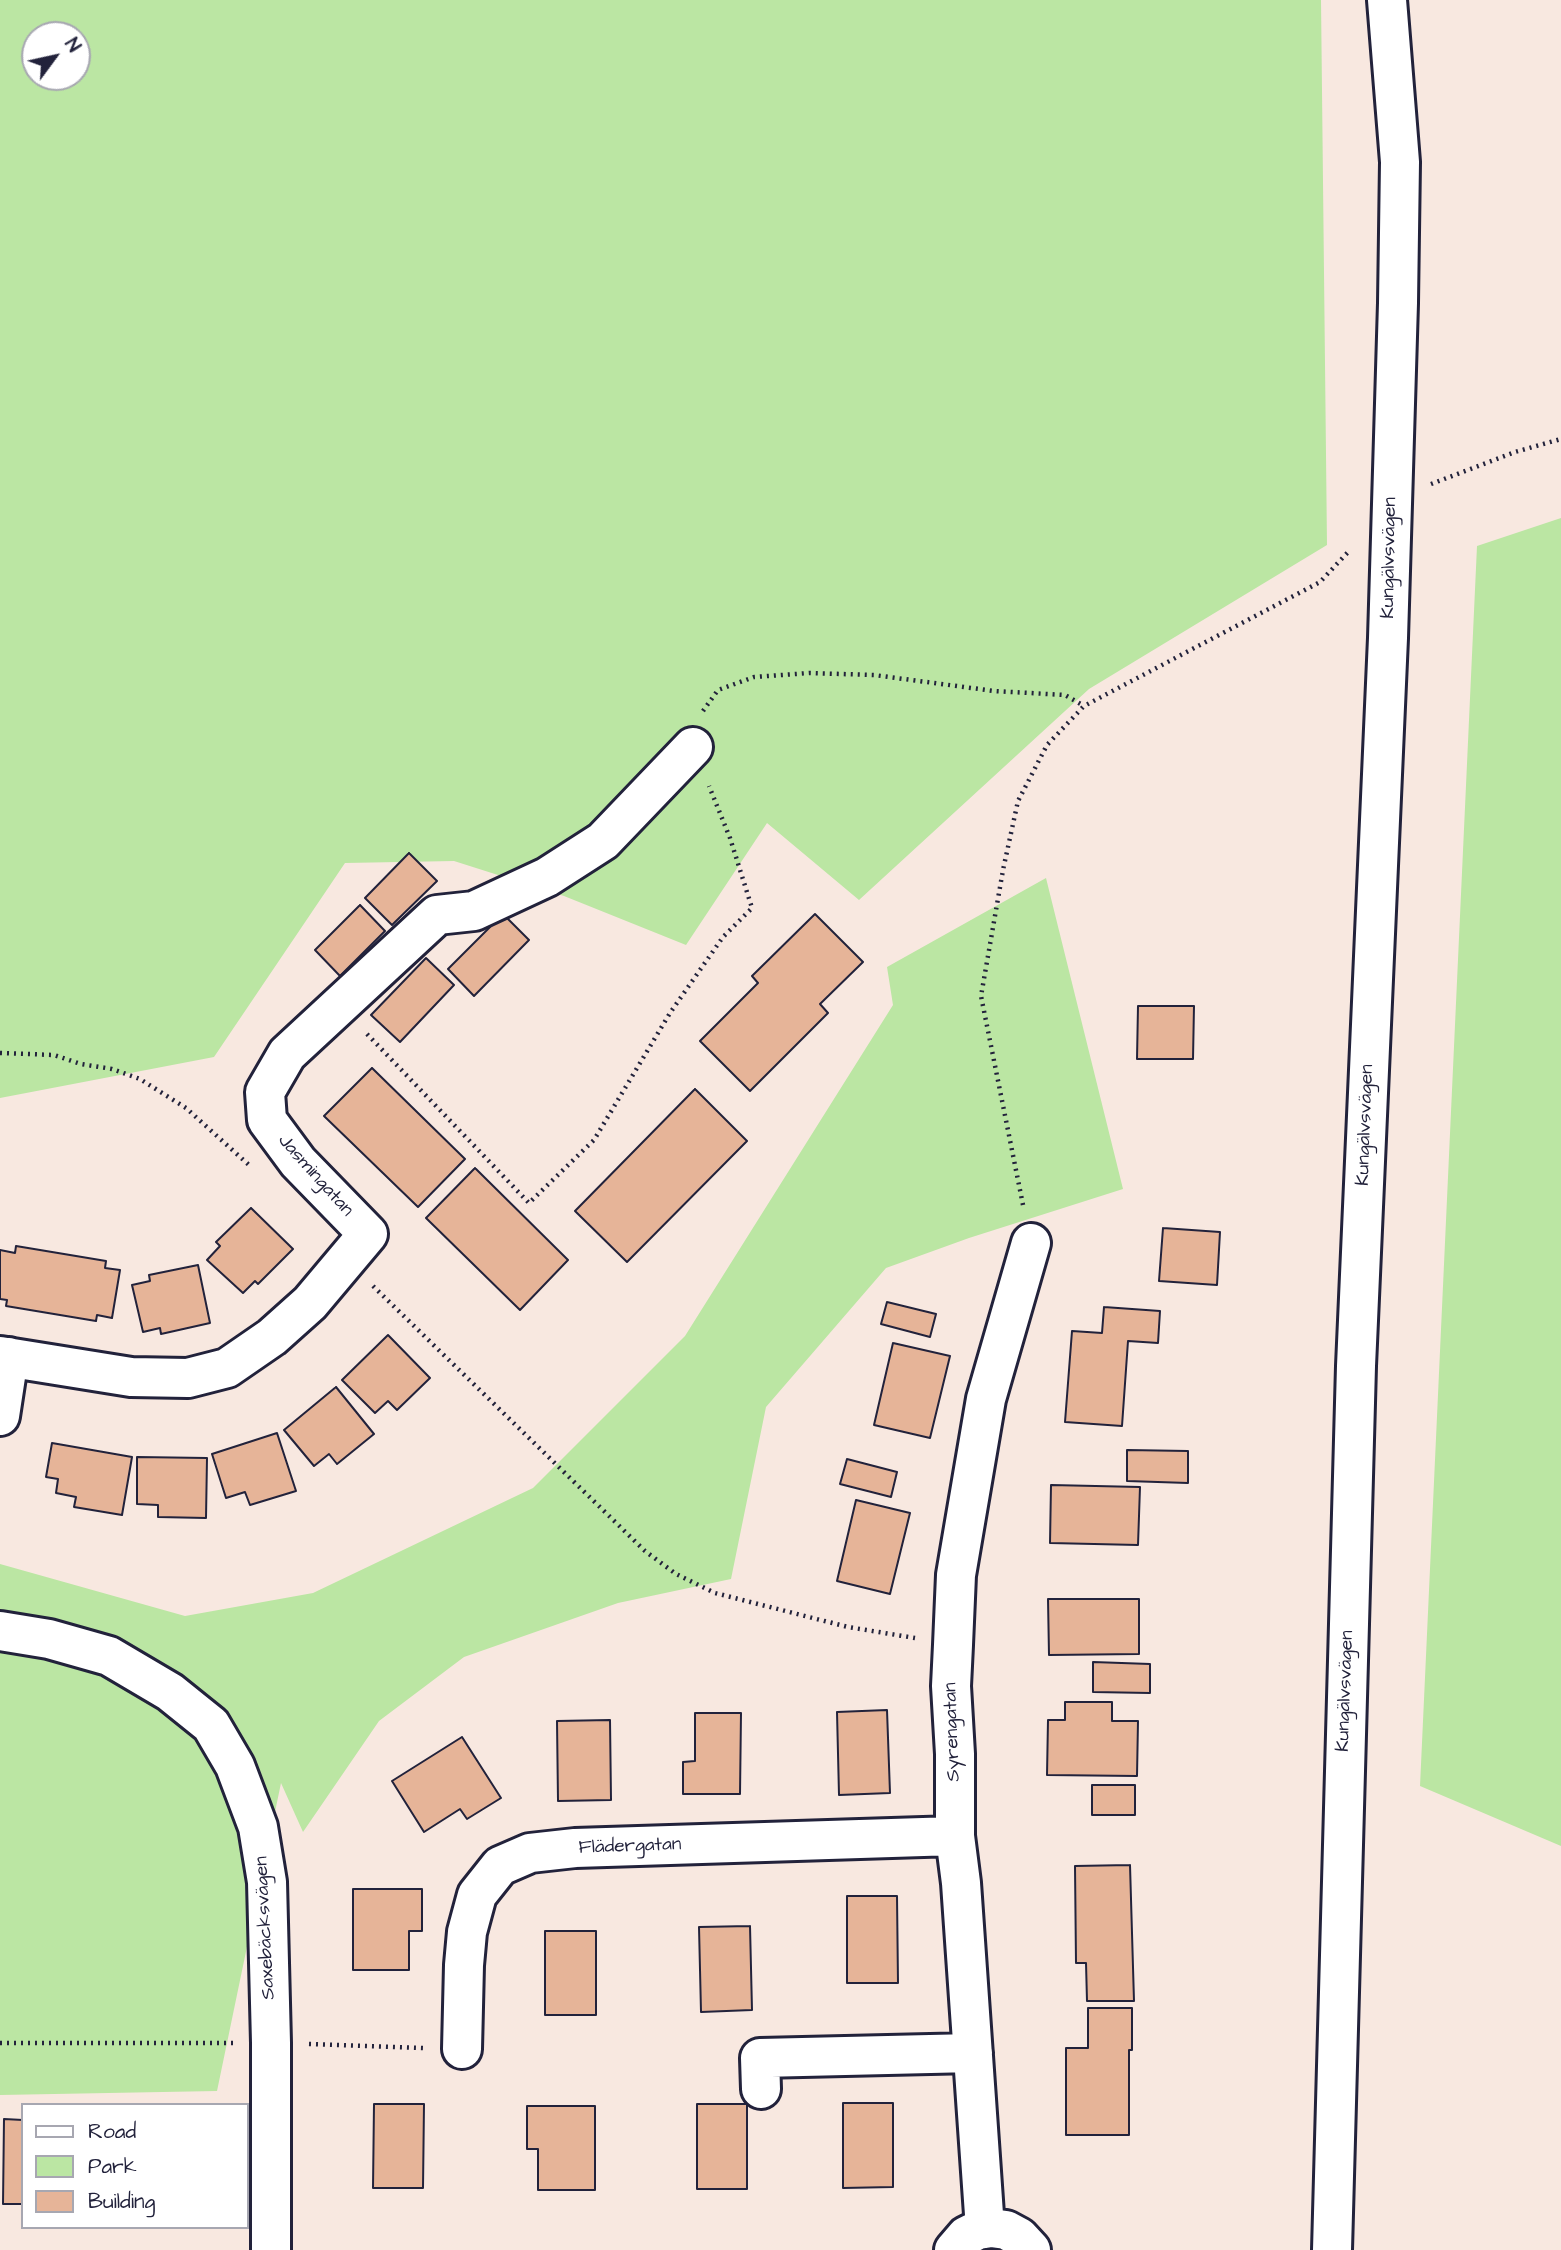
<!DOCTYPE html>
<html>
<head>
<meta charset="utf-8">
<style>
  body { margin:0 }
  #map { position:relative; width:1561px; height:2250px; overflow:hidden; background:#f8e8e0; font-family:"Architects Daughter",sans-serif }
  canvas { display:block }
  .legend { position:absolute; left:21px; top:2103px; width:228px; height:126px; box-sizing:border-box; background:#fff; border:2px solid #a7a7b1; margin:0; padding:9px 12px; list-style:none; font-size:21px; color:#22223b }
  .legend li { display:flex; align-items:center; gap:14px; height:35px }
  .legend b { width:35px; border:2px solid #a7a7b1 }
  .north { position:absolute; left:21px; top:21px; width:70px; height:70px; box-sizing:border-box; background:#fff; border:2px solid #a7a7b1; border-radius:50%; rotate:57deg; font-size:19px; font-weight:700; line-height:28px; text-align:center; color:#22223b }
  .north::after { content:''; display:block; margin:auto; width:24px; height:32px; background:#22223b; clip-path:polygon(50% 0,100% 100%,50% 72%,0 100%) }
</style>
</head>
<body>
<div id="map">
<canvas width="1561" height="2250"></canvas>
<ul class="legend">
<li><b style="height:9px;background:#fff"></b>Road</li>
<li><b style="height:19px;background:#bbe6a3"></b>Park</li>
<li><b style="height:19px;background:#e6b498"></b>Building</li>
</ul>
<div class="north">N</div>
</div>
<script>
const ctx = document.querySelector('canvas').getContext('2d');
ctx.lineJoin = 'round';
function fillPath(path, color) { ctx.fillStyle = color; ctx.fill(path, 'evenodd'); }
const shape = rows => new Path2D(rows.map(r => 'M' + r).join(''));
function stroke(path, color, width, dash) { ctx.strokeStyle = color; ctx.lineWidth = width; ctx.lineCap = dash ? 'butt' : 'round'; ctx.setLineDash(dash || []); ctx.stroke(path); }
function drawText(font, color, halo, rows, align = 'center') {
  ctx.font = font + ' "Architects Daughter",sans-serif'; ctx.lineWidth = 5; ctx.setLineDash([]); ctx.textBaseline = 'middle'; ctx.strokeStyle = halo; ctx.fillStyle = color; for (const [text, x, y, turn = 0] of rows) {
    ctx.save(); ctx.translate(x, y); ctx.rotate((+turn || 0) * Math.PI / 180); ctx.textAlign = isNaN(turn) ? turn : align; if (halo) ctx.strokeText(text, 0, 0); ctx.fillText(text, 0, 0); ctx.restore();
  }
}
fillPath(shape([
  [0,0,1321,0,1327,545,1089,689,859,900,767,823,686,945,564,896,454,861,345,863,214,1057,0,1098],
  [35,35,77,35,77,77,35,77],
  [1561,518,1561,1846,1420,1786,1477,546],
  [1046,878,1123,1189,969,1238,886,1268,766,1407,731,1579,618,1603,464,1657,379,1721,303,1832,281,1783,217,2091,0,2095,0,1564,185,1616,313,1593,533,1488,685,1336,893,1005,887,967]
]), '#bbe6a3');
const building = shape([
  [409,853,437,881,392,925,365,898,409,853],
  [360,905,385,931,340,976,315,950,360,905],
  [503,914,529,940,474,996,448,969,503,914],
  [815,914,863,962,820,1004,828,1013,750,1091,700,1041,758,983,752,976,815,914],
  [426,958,454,985,400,1042,371,1015,426,958],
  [1138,1006,1194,1006,1193,1059,1137,1059,1138,1006],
  [372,1068,465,1159,418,1207,324,1116,372,1068],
  [695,1089,747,1141,627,1262,575,1211,695,1089],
  [475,1168,568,1260,520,1310,426,1218,475,1168],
  [251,1208,293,1249,258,1284,255,1281,243,1293,207,1260,220,1246,216,1242,251,1208],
  [1163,1228,1220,1232,1217,1285,1159,1281,1163,1228],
  [16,1246,106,1261,105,1268,120,1270,112,1318,97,1315,96,1321,6,1306,7,1300,0,1299,0,1250,15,1253,16,1246],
  [198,1265,210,1323,161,1334,160,1328,143,1332,132,1285,150,1281,149,1275,198,1265],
  [887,1302,936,1314,930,1337,881,1324,887,1302],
  [1104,1307,1160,1311,1158,1343,1128,1341,1122,1426,1065,1422,1072,1331,1102,1333,1104,1307],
  [388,1335,430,1378,397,1410,388,1401,375,1413,342,1380,388,1335],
  [893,1343,950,1356,930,1438,874,1425,893,1343],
  [336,1387,374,1434,337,1464,329,1454,314,1466,284,1430,336,1387],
  [277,1433,296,1491,250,1505,245,1492,226,1498,212,1454,277,1433],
  [52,1443,132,1457,122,1515,74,1507,76,1497,56,1493,58,1479,46,1477,52,1443],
  [1127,1450,1188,1451,1188,1483,1127,1481,1127,1450],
  [137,1457,207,1458,206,1518,158,1517,158,1505,137,1504,137,1457],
  [847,1459,897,1472,891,1497,840,1484,847,1459],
  [1051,1485,1140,1487,1138,1545,1050,1543,1051,1485],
  [856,1500,910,1513,890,1594,837,1581,856,1500],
  [1048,1599,1139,1599,1139,1654,1049,1655,1048,1599],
  [1093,1662,1150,1664,1150,1693,1093,1692,1093,1662],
  [1065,1702,1112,1702,1112,1721,1138,1721,1137,1776,1047,1775,1048,1720,1065,1720,1065,1702],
  [887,1710,890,1793,839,1795,837,1712,887,1710],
  [695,1713,741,1713,740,1794,683,1794,683,1762,695,1761,695,1713],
  [610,1720,611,1800,558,1801,557,1721,610,1720],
  [462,1737,501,1798,467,1819,460,1809,424,1832,392,1781,462,1737],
  [1092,1785,1135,1785,1135,1815,1092,1815,1092,1785],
  [1130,1865,1134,2001,1087,2001,1086,1963,1076,1963,1075,1866,1130,1865],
  [353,1889,422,1889,422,1931,409,1931,409,1970,353,1970,353,1889],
  [847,1896,897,1896,898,1983,847,1983,847,1896],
  [750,1926,752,2010,701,2012,699,1927,750,1926],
  [545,1931,596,1931,596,2015,545,2015,545,1931],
  [1088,2008,1132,2008,1132,2050,1129,2050,1129,2135,1066,2135,1066,2048,1088,2048,1088,2008],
  [843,2103,893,2103,893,2187,843,2188,843,2103],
  [374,2104,424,2104,423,2188,373,2188,374,2104],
  [697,2104,747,2104,747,2189,697,2189,697,2104],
  [527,2106,595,2106,595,2190,538,2190,538,2149,527,2149,527,2106],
  [4,2119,23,2120,23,2204,3,2204,4,2119]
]);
fillPath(building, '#e6b498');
stroke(building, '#22223b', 2);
const minor = shape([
  [0,1356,131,1377,188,1378,227,1368,272,1337,310,1303,368,1234,298,1162,267,1120,265,1092,287,1054,437,915,474,911,547,877,603,841,693,747],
  [0,1416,9,1357],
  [0,1631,49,1639,109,1656,170,1692,211,1725,235,1766,258,1827,267,1882,271,2043,271,2250],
  [462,2049,464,1965,467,1932,477,1895,500,1866,530,1853,575,1848,955,1836],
  [761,2089,760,2058,973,2053],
  [985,2229,961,1883,955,1836,955,1754,951,1686,953,1645,956,1575,986,1399,1031,1243],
  [954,2250,966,2236,978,2230,991,2228,1006,2230,1019,2237,1031,2250]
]);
const major = shape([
  [1332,2250,1356,1366,1388,638,1398,303,1400,162,1387,0]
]);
stroke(minor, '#22223b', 44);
stroke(major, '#22223b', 44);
stroke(shape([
  [1431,484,1515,452,1561,439],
  [703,711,718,690,754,677,809,673,874,675,994,691,1065,695,1084,706],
  [367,1034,529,1203,594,1140,670,1013,723,937,752,908,730,838,709,786],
  [0,1053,54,1055,81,1064,112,1069,140,1079,186,1108,249,1165],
  [1023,1205,981,996,1003,870,1018,801,1047,745,1084,706,1320,582,1350,550],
  [373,1286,645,1551,676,1574,715,1593,848,1627,915,1638],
  [0,2043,234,2043],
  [309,2044,423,2048]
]), '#22223b', 4.5, [2, 5]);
stroke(minor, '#fff', 38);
stroke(major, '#fff', 38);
drawText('19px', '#22223b', '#fff', [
  ["Kungälvsvägen",1390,558,-89],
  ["Kungälvsvägen",1366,1125,-88],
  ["Jasmingatan",315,1176,48],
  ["Kungälvsvägen",1346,1691,-88],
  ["Syrengatan",953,1732,-92],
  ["Flädergatan",630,1847,-2],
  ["Saxebäcksvägen",266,1928,-93]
]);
</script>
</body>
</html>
